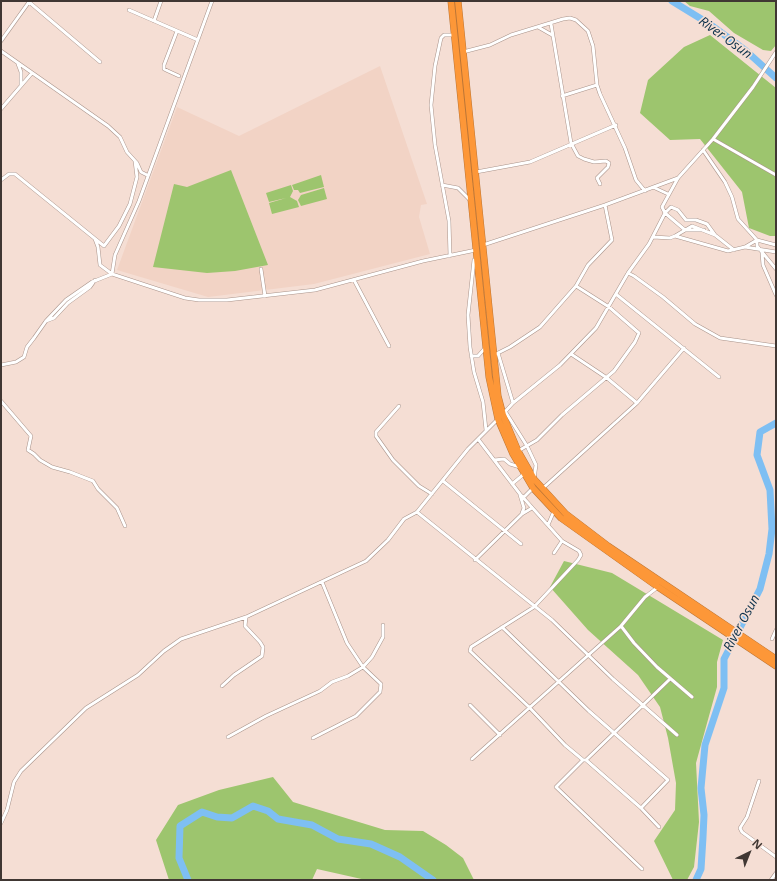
<!DOCTYPE html>
<html>
<head>
<meta charset="utf-8">
<style>
  body { margin:0 }
  #map { position:relative; width:777px; height:881px; overflow:hidden; background:#f5ded4; font-family:"Open Sans",sans-serif }
  canvas { display:block }
  .frame { position:absolute; inset:0; border:2px solid #403733; pointer-events:none }
  .north { position:absolute; left:729px; top:833px; width:40px; height:40px; -webkit-text-stroke:3px #f5ded4; paint-order:stroke; rotate:43deg; font-size:11px; font-weight:700; line-height:16px; text-align:center; color:#403733 }
  .north::after { content:''; display:block; margin:auto; width:14px; height:18px; background:#403733; clip-path:polygon(50% 0,100% 100%,50% 72%,0 100%) }
</style>
</head>
<body>
<div id="map">
<canvas width="777" height="881"></canvas>
<div class="frame"></div>
<div class="north">N</div>
</div>
<script>
const ctx = document.querySelector('canvas').getContext('2d');
ctx.lineJoin = 'round';
function fillPath(path, color) { ctx.fillStyle = color; ctx.fill(path, 'evenodd'); }
const shape = rows => new Path2D(rows.map(r => 'M' + r).join(''));
function stroke(path, color, width, dash) { ctx.strokeStyle = color; ctx.lineWidth = width; ctx.lineCap = dash ? 'butt' : 'round'; ctx.setLineDash(dash || []); ctx.stroke(path); }
function drawText(font, color, halo, rows, align = 'center') {
  ctx.font = font + ' "Open Sans",sans-serif'; ctx.lineWidth = 3.5; ctx.setLineDash([]); ctx.textBaseline = 'middle'; ctx.strokeStyle = halo; ctx.fillStyle = color; for (const [text, x, y, turn = 0] of rows) {
    ctx.save(); ctx.translate(x, y); ctx.rotate((+turn || 0) * Math.PI / 180); ctx.textAlign = isNaN(turn) ? turn : align; if (halo) ctx.strokeText(text, 0, 0); ctx.fillText(text, 0, 0); ctx.restore();
  }
}
fillPath(shape([
  [380,66,427,204,421,205,419,217,430,254,314,284,208,297,117,270,177,107,239,136]
]), '#f2d3c5');
fillPath(shape([
  [684,1,776,1,776,45,771,51,763,50,734,33,709,11,690,6],
  [710,35,776,88,776,236,770,236,749,228,742,192,700,139,670,140,640,113,648,80,684,47],
  [231,170,268,265,235,271,207,273,153,267,174,184,187,187],
  [321,175,324,187,300,193,298,190,294,190,292,185],
  [291,185,293,191,290,197,297,201,299,207,272,214,269,203,286,198,269,202,266,193],
  [324,188,327,199,301,206,298,200,301,195],
  [564,561,612,573,723,640,717,662,717,687,696,763,699,822,694,867,687,880,673,880,654,841,675,810,676,783,668,738,660,707,638,675,588,630,550,587],
  [273,777,293,802,385,830,423,831,446,845,463,858,474,880,366,880,317,869,312,880,169,880,156,840,178,805,219,790]
]), '#9dc56e');
stroke(shape([
  [672,1,711,25,745,50,776,78],
  [188,880,179,858,180,826,202,812,217,817,232,818,253,806,268,811,278,819,312,825,338,839,371,844,400,857,433,880],
  [696,880,701,869,703,837,704,815,701,788,705,745,724,688,724,659,760,589,769,554,772,529,770,490,757,455,760,432,776,423]
]), '#7ebff3', 7);
const street = shape([
  [29,2,100,62],
  [129,10,198,40],
  [154,21,161,1],
  [551,24,571,143,578,156,584,159,594,162,606,161,609,163,608,167,597,178,600,184],
  [538,27,552,35],
  [177,31,164,65,164,69,168,71,179,76],
  [1,41,29,2],
  [1,51,108,126,120,137,127,152,137,163,141,172,147,175],
  [463,52,490,45,511,35,563,19,570,18,576,20,588,31,593,46,597,85,600,94,625,148,636,180,645,191],
  [18,64,21,72,21,85],
  [562,96,597,85],
  [1,109,32,73],
  [713,139,776,175],
  [703,150,725,182,732,197,738,219,757,240,776,245],
  [476,172,530,162,616,125],
  [1,180,9,174,15,174,104,246,119,226,130,204,137,177,135,161],
  [442,185,458,188,469,199],
  [655,188,668,194],
  [704,230,685,230,665,213,671,207,678,210,686,220,696,220,707,224,715,235,734,250],
  [675,236,692,226,715,235],
  [653,237,670,238,675,236,728,251,745,247,757,240],
  [95,239,98,247,100,265,112,274,115,255,139,201,212,1],
  [757,240,757,246,776,269],
  [483,245,605,205,678,178],
  [745,247,776,252],
  [762,253,763,265,776,295],
  [450,256,449,221,435,145,431,105,435,66,441,38,444,35,455,35],
  [474,260,468,315,470,347,474,372,483,402,486,430],
  [261,269,265,296],
  [628,273,634,276,663,297,695,324,720,338,776,346],
  [354,280,389,346],
  [576,286,588,265,612,240,605,205],
  [617,295,719,377],
  [46,321,54,318,68,303,90,287,95,280],
  [498,353,513,403],
  [494,355,510,347,540,327,576,286,609,307,639,333,635,342,614,371,562,415,537,440,518,451],
  [471,356,478,356,486,347],
  [1,365,16,362,24,357,27,347,34,338,46,321,66,300,92,282,112,274,185,298,199,300,227,300,315,290,423,261,476,250],
  [1,401,31,436,28,450,34,454,40,460,52,467,70,472,93,481,98,489,117,508,125,526],
  [637,403,684,348],
  [399,406,376,432,376,436,393,460,419,486,432,494],
  [505,411,527,446,536,465,534,479],
  [503,414,513,403,560,365,596,328,628,273,649,244,665,213,662,207,678,178,713,139,753,87,776,52],
  [478,439,520,494,562,541,554,553],
  [494,460,504,459,510,464,520,467],
  [443,481,521,544],
  [512,484,524,474],
  [542,489,637,403,607,378,571,354],
  [520,495,524,508,522,513],
  [523,498,533,488],
  [417,512,552,620,613,679,677,735],
  [548,525,554,511],
  [562,541,579,551,581,555,578,560,534,607,471,647,470,651,529,707,565,745,583,760,586,760,641,808,659,827],
  [475,560,522,514,532,508],
  [621,626,634,643,657,667,692,697],
  [502,627,589,711,668,780,641,808],
  [772,639,776,630],
  [222,686,234,675,262,656,263,647,260,642,245,626,246,617],
  [470,705,500,735],
  [228,737,266,716,320,691,332,682,348,676,363,667,372,657,383,637,383,625],
  [313,738,356,716,380,692,381,684,363,667,347,643,322,582],
  [472,759,621,626,645,597,658,587],
  [583,760,556,787,642,869],
  [586,760,670,679],
  [759,781,747,817,740,828,742,832,776,857],
  [1,823,7,810,14,782,21,771,86,708,138,675,164,651,181,639,246,617,366,561,388,540,404,519,417,512,468,449,498,419],
  [771,880,776,873]
]);
const highway = shape([
  [451,1,489,377,498,419,513,454,533,488,561,518,658,587,776,666],
  [458,1,498,396,503,415,518,451,534,479,566,514,608,546,776,659]
]);
stroke(street, '#a9938a', 4);
stroke(highway, '#bb7536', 7);
stroke(street, '#fff', 3);
stroke(highway, '#fd9738', 6);
drawText('italic 13px', '#0a2f49', '#f5ded4', [
  ["River Osun",725,38,36],
  ["River Osun",742,623,-62]
]);
</script>
</body>
</html>
